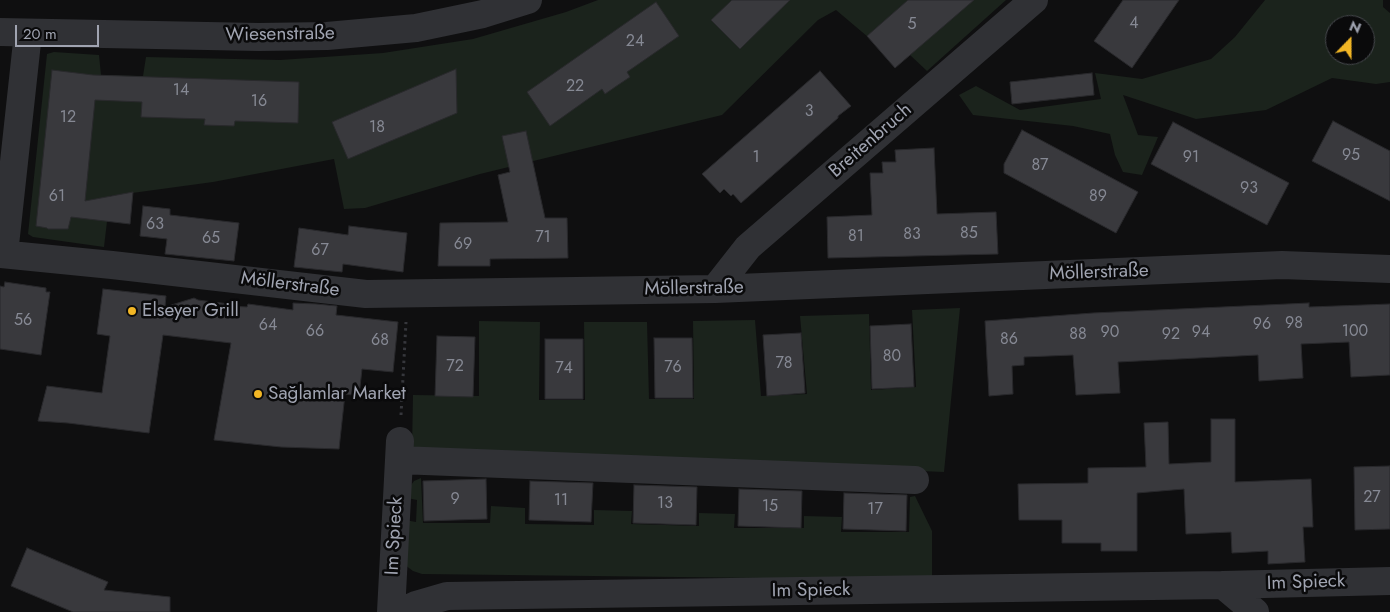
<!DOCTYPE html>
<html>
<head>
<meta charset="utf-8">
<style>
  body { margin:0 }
  #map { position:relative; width:1390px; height:612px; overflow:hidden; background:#0f0f10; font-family:Jost,sans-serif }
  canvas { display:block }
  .north { position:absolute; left:1325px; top:15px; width:50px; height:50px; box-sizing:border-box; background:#0a0a0b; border:1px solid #46484d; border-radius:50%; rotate:22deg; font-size:14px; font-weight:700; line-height:20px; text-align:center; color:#a0a4b1 }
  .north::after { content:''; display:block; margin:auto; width:18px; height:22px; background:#f2b625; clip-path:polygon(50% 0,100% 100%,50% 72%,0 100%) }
  .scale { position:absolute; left:15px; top:25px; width:84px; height:22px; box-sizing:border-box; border:2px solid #a0a4b1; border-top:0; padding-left:6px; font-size:15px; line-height:18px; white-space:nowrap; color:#a0a4b1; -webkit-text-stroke:4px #0a0a0b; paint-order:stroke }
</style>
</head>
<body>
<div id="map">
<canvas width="1390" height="612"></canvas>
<div class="north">N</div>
<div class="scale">20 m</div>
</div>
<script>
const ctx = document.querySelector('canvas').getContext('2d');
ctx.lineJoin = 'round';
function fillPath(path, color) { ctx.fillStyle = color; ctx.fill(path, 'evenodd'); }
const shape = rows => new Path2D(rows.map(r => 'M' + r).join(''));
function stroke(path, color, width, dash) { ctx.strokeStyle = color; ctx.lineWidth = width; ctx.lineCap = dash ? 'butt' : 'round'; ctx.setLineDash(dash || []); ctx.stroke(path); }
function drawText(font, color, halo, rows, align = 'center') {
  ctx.font = font + ' Jost,sans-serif'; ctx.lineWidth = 5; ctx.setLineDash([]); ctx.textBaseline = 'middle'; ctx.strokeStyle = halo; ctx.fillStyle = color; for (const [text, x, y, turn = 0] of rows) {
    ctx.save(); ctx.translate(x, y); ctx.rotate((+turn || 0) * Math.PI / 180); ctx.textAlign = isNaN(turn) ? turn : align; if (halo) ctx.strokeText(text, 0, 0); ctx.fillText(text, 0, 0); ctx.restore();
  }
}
fillPath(shape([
  [598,0,1006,0,927,71,910,55,868,37,836,10,818,20,722,115,480,174,365,208,344,209,334,159,213,182,110,196,104,247,33,237,28,234,47,54,54,52,99,55,101,75,143,76,146,57,280,60,383,53,473,39,566,12],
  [1265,0,1383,0,1383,7,1390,13,1390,82,1376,84,1332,78,1266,110,1196,119,1123,95,1138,135,1158,137,1142,175,1123,172,1115,155,1110,134,1073,126,973,115,959,95,976,86,1020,110,1101,99,1095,73,1142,79,1211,59,1235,37],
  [1335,25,1365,25,1365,55,1335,55],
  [960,308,944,472,441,451,412,448,413,395,479,396,479,321,540,322,539,400,585,400,584,322,647,322,649,399,694,399,693,321,755,320,761,396,807,394,800,316,869,314,871,390,916,387,912,310],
  [421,478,423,523,490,523,491,506,525,508,525,524,594,525,594,510,632,511,631,524,699,526,699,513,735,514,734,528,804,528,804,516,842,517,841,532,909,532,910,497,915,496,932,531,932,580,422,574,413,571,405,565,405,520,416,522,417,500,407,498,409,488,414,481]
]), '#1b231c');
const building = shape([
  [732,0,790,0,740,49,711,20,732,0],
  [908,0,974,0,895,68,867,36,908,0],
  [1123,0,1179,0,1132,68,1094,41,1123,0],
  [656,2,679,36,627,72,630,77,618,85,605,94,602,89,550,126,527,92,656,2],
  [456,69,457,113,348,159,332,122,456,69],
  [52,70,93,75,299,82,298,123,235,121,234,126,204,125,205,119,141,117,142,102,95,100,85,201,133,192,130,224,71,217,68,229,48,229,47,228,36,226,52,70],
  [820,71,851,106,838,116,838,118,741,203,733,194,731,196,724,189,720,193,702,174,820,71],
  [1092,73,1094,95,1012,104,1010,82,1092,73],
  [1333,121,1390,151,1390,201,1312,161,1333,121],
  [1173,122,1289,183,1267,225,1151,164,1173,122],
  [1022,130,1138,192,1116,233,1004,173,1004,164,1022,130],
  [526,131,545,218,567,218,568,258,490,259,490,266,438,266,440,223,508,222,498,175,510,172,502,136,526,131],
  [934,148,937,214,996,212,998,254,828,258,827,217,872,215,870,173,883,173,882,162,896,162,895,150,934,148],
  [143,206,170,209,170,215,239,223,234,261,165,254,167,239,140,236,143,206],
  [349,226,407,233,403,272,343,264,342,272,294,267,299,228,348,235,349,226],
  [5,282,46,288,46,292,50,292,41,355,0,349,0,286,4,287,5,282],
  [103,289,166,296,165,307,194,298,198,300,229,304,229,306,247,307,248,304,293,310,293,303,316,304,337,306,336,315,398,322,393,372,362,369,359,396,345,394,339,449,281,447,214,440,231,343,163,335,149,433,68,423,38,421,47,386,102,393,110,336,97,334,103,289],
  [1309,303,1309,307,1390,304,1390,375,1351,377,1349,342,1301,344,1303,378,1259,381,1258,355,1118,362,1120,393,1076,395,1073,355,1024,357,1024,365,1012,366,1013,394,989,396,985,321,1093,313,1309,303],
  [911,324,914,387,872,389,870,326,911,324],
  [801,333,805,393,767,396,763,335,801,333],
  [437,336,475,337,473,397,435,396,437,336],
  [654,338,692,338,693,398,655,398,654,338],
  [545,339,583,339,583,399,545,399,545,339],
  [1211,419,1235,419,1235,482,1311,479,1313,527,1303,527,1305,562,1268,564,1268,551,1232,553,1231,532,1186,534,1184,489,1137,493,1137,551,1101,551,1101,543,1062,543,1062,520,1019,520,1018,484,1088,483,1088,468,1146,467,1144,423,1168,422,1169,464,1211,462,1211,419],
  [1390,466,1390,529,1355,530,1354,467,1390,466],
  [486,479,487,519,424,521,423,481,486,479],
  [530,481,593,483,591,522,529,520,530,481],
  [634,485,697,487,696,525,633,523,634,485],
  [739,489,802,491,801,528,738,526,739,489],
  [844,493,907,495,906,531,843,529,844,493],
  [27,548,108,582,104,590,170,597,170,612,73,612,11,586,27,548]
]);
fillPath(building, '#39393d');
stroke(building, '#29292c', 1);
stroke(shape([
  [401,415,406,322]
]), '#36373c', 3, [2.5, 4]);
stroke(shape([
  [0,32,259,37,327,36,416,28,483,14,528,0],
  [0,254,112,265,366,294,715,289,1282,265,1390,269],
  [4,254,28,33],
  [715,289,748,247,1034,0],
  [399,460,915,480],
  [1223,585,1255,612],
  [391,612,400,441],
  [401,612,416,605,447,596,1223,585,1390,581]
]), '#303135', 28);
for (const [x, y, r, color] of [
  [132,311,5,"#f2b625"],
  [258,394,5,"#f2b625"]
]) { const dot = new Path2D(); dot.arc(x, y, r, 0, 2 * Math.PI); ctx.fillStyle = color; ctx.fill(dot); stroke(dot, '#0a0a0b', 2); }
drawText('16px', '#868994', null, [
  ["4",1134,24],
  ["5",912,25],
  ["24",635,42],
  ["22",575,87],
  ["14",181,91],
  ["16",259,102],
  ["3",809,112],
  ["12",68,118],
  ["18",377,128],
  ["95",1351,156],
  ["1",756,158],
  ["91",1191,158],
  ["87",1040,166],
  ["93",1249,189],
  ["61",57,197],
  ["89",1098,197],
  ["63",155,225],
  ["85",969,234],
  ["83",912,235],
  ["81",856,237],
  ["71",543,238],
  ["65",211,239],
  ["69",463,245],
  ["67",320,251],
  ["56",23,321],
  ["98",1294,324],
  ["96",1262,325],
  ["64",268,326],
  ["66",315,332],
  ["100",1355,332],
  ["90",1110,333],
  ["94",1201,333],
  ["88",1078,335],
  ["92",1171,335],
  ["86",1009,340],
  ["68",380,341],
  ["80",892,357],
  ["78",784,364],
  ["72",455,367],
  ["76",673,368],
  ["74",564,369],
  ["27",1372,498],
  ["9",455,500],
  ["11",561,501],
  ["13",665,504],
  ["15",770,507],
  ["17",875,510]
]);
drawText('19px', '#a0a4b1', '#0a0a0b', [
  ["Wiesenstraße",280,35,-1],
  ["Breitenbruch",871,141,-41],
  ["Möllerstraße",1099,273,-2],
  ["Möllerstraße",290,285,7],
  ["Möllerstraße",694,289,-1],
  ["Im Spieck",395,536,-87],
  ["Im Spieck",1306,583,-2],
  ["Im Spieck",811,591,-1]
]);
drawText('19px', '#a0a4b1', '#0a0a0b', [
  ["Elseyer Grill",142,311],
  ["Sağlamlar Market",268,394]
], 'left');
</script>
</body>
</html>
